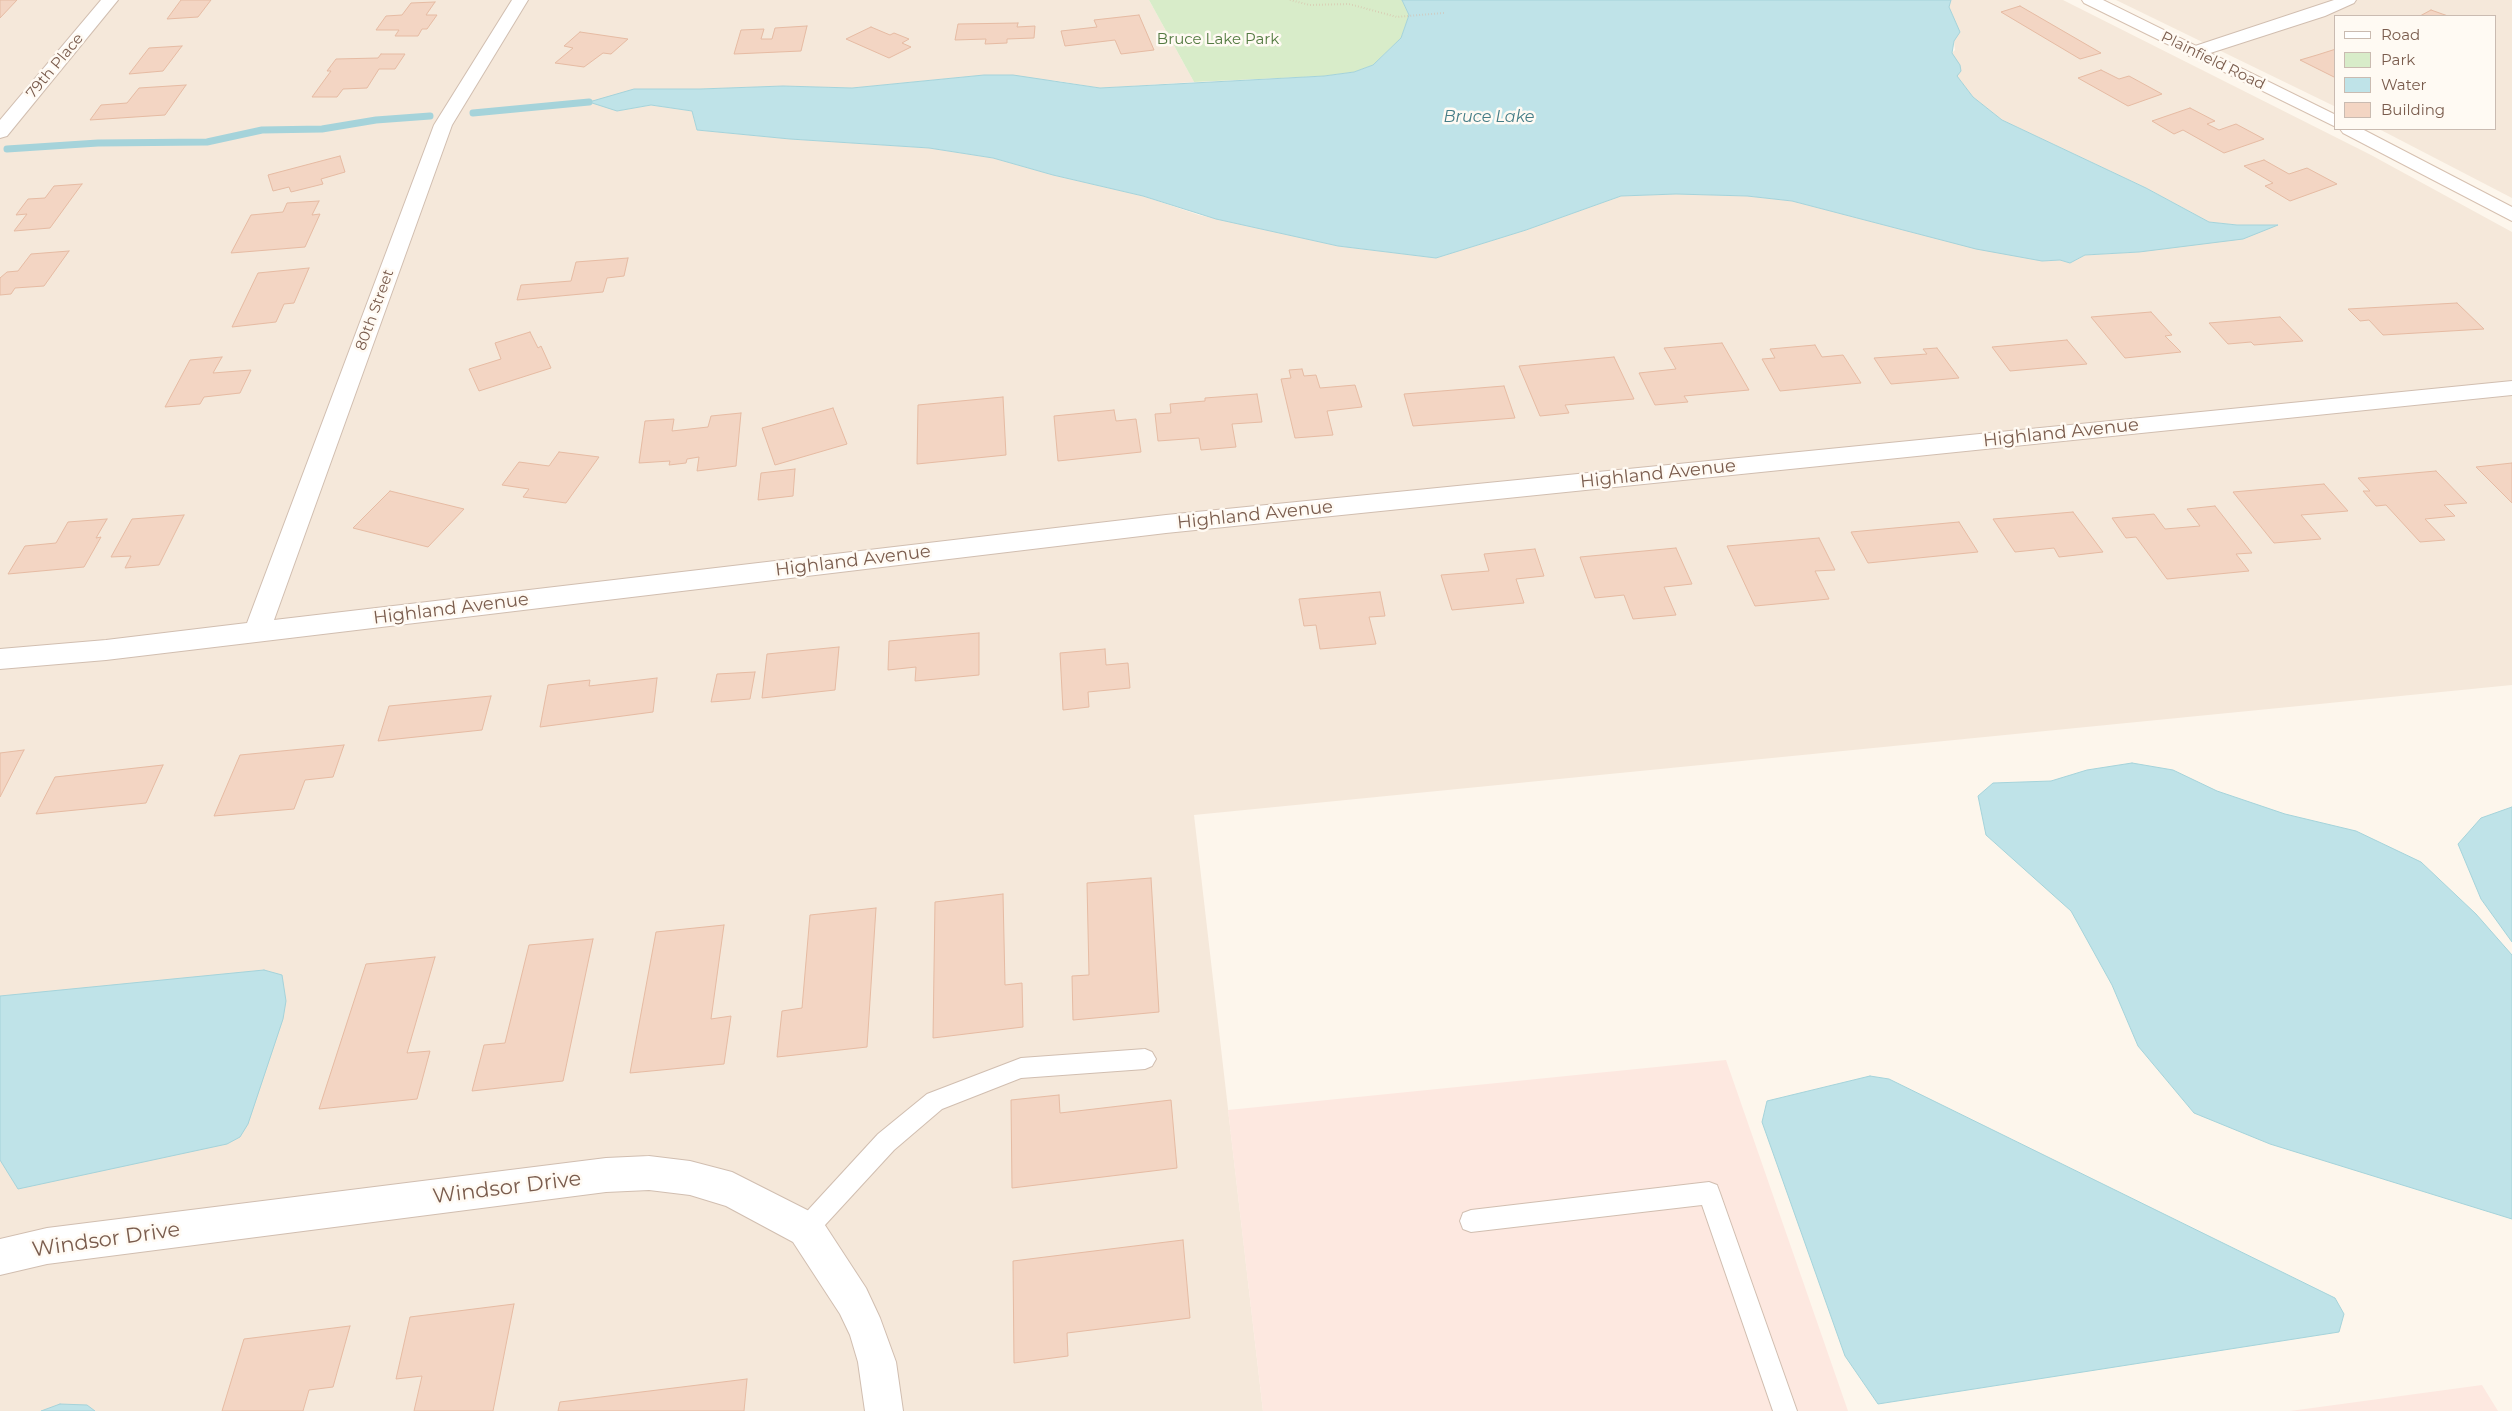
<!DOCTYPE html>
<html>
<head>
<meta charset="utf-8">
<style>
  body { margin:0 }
  #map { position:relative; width:2512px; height:1411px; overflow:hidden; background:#fdf6ec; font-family:Montserrat,sans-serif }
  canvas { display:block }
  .legend { position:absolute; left:2334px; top:15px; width:162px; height:115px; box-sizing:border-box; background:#fffaf3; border:1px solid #cabbb1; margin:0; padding:6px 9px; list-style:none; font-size:15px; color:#7a5c4d }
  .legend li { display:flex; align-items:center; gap:10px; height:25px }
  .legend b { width:25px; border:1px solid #cabbb1 }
</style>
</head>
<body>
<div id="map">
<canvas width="2512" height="1411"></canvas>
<ul class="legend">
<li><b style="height:6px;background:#fff"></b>Road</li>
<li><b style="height:14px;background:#d8ecc9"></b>Park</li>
<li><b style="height:14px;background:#bfe3e8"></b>Water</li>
<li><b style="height:14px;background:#f3d5c3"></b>Building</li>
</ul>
</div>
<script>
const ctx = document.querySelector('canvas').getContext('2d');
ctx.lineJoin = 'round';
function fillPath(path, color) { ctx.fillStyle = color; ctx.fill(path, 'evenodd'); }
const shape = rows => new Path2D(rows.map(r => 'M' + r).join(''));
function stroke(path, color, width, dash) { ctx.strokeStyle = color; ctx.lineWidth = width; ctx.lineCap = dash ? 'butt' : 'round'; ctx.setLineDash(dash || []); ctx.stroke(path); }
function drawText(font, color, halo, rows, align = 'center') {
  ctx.font = font + ' Montserrat,sans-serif'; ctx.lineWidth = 5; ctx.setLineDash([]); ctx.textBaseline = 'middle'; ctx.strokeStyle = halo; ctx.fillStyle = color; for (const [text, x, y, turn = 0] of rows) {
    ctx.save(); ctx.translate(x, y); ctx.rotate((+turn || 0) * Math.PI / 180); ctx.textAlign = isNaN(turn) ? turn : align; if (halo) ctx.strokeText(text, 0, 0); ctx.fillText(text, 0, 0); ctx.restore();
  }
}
fillPath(shape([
  [0,0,1149,0,1194,82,1100,88,1058,81,984,75,852,88,783,86,700,89,634,89,617,111,651,105,692,111,697,130,790,139,929,148,993,158,1053,175,1143,196,1199,215,1338,246,1436,258,1526,230,1621,196,1676,194,1747,196,1792,201,1935,238,2042,261,2060,260,2070,263,2085,255,2139,252,2276,225,2237,225,2209,222,2146,188,2002,120,1973,97,1957,76,1952,53,1955,50,1954,41,1959,32,1949,7,1951,0,2063,0,2371,155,2512,232,2512,685,1194,815,1263,1411,0,1411],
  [2116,0,2512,0,2512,198,2379,129,2496,129,2496,16,2336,16,2336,107]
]), '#f5e8da');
fillPath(shape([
  [1726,1060,1848,1411,1263,1411,1228,1110],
  [2482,1385,2498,1411,2290,1411]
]), '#fde8e0');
fillPath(shape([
  [1149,0,1402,0,1409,15,1401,38,1373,65,1354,72,1324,76,1194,82]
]), '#d8ecc9');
const water = shape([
  [1402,0,1951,0,1949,7,1960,32,1954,41,1952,53,1960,65,1961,71,1957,76,1973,97,2002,120,2146,188,2209,222,2237,225,2278,225,2243,239,2139,252,2085,255,2070,263,2060,260,2042,261,1976,249,1792,201,1747,196,1676,194,1621,196,1526,230,1436,258,1338,246,1216,219,1143,196,1053,175,993,158,929,148,790,139,697,130,692,111,651,105,617,111,589,102,634,89,700,89,783,86,852,88,984,75,1013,75,1100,88,1324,76,1354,72,1373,65,1401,38,1409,15,1402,0],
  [2132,763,2173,770,2217,791,2285,814,2356,831,2421,862,2476,914,2512,955,2512,1219,2270,1144,2194,1113,2138,1046,2112,985,2071,911,1986,835,1978,796,1993,783,2051,781,2087,770,2132,763],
  [2512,807,2512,942,2481,899,2458,844,2481,818,2512,807],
  [264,970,282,975,286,1001,283,1019,248,1124,240,1137,227,1144,18,1189,0,1160,0,996,264,970],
  [1870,1076,1889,1079,2335,1298,2344,1314,2339,1332,1878,1404,1845,1356,1762,1122,1767,1101,1870,1076],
  [60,1404,87,1405,95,1411,41,1411,60,1404]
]);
fillPath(water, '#bfe3e8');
stroke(water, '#a5d3da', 1);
stroke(shape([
  [473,113,589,102],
  [7,149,98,143,207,142,262,130,322,129,376,120,430,116]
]), '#a5d3da', 7);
const building = shape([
  [0,0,17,0,0,18,0,0],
  [181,0,211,0,198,17,167,19,181,0],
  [435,2,426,15,437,15,427,29,422,29,418,36,395,36,399,30,376,30,386,16,402,15,411,3,435,2],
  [2020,6,2101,53,2080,59,2001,12,2020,6],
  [2431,10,2448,16,2420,16,2431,10],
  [1139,15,1154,50,1121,54,1115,40,1065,46,1061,31,1097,27,1094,20,1139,15],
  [1018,23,1017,27,1035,26,1034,38,1007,39,1007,43,985,44,986,39,955,40,958,24,1018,23],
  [807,26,801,51,734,54,741,30,764,29,761,39,772,39,775,28,807,26],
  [871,27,890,35,894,33,909,39,902,43,911,47,889,58,846,39,871,27],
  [580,32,628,39,611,54,603,53,584,67,555,63,573,48,564,46,580,32],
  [182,46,163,71,129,74,149,48,182,46],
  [2336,49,2336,78,2300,60,2317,55,2336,49],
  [381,54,405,54,395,69,379,69,367,88,343,89,337,97,312,97,331,71,327,71,336,59,378,58,381,54],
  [2101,70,2119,79,2129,76,2162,94,2128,106,2078,78,2101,70],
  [186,85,165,115,90,120,101,105,127,103,139,88,186,85],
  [2190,108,2215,121,2207,124,2219,130,2236,124,2264,139,2224,153,2183,130,2174,134,2152,121,2190,108],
  [340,156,345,172,321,179,323,184,291,192,289,187,273,191,268,175,340,156],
  [2264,160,2289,174,2307,168,2337,184,2290,201,2265,186,2273,183,2244,166,2264,160],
  [82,184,50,228,14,231,27,214,16,215,28,199,45,198,54,186,82,184],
  [319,201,312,215,320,214,305,247,231,253,251,215,283,212,287,203,319,201],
  [69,251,44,286,15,288,11,294,0,295,0,278,7,272,18,271,31,254,69,251],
  [628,258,624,276,607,278,603,292,517,300,521,285,571,281,576,262,628,258],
  [309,268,294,303,284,304,276,322,232,327,258,273,309,268],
  [2457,303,2484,329,2383,335,2369,320,2360,321,2348,309,2457,303],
  [2151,312,2172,335,2165,336,2181,352,2125,358,2091,317,2151,312],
  [2280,317,2303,341,2254,345,2251,342,2228,344,2209,323,2280,317],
  [530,332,538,348,541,346,551,368,479,391,469,369,501,359,495,343,530,332],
  [2067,340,2087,364,2010,371,1992,347,2067,340],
  [1722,343,1749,390,1684,396,1688,402,1655,405,1639,373,1676,369,1664,348,1722,343],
  [1815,345,1822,357,1843,355,1861,383,1780,391,1762,359,1775,358,1770,349,1815,345],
  [1937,348,1959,378,1891,384,1874,358,1927,354,1923,349,1937,348],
  [222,357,213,373,251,370,240,393,204,397,200,404,165,407,190,360,222,357],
  [1614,357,1634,399,1565,405,1569,413,1540,416,1519,366,1614,357],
  [1302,369,1304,376,1316,375,1320,388,1355,385,1362,407,1327,411,1333,435,1295,438,1281,379,1291,378,1289,370,1302,369],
  [1504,386,1515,418,1413,426,1404,394,1504,386],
  [1257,394,1262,422,1232,424,1236,447,1201,450,1199,438,1158,441,1155,414,1171,413,1170,404,1205,401,1205,398,1257,394],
  [1003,397,1006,455,917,464,918,405,1003,397],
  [833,408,847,444,775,465,762,428,833,408],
  [1114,410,1116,421,1136,419,1141,452,1058,461,1054,416,1114,410],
  [741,413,736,466,697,471,699,457,687,459,686,463,669,465,670,461,639,463,645,421,674,419,672,431,708,427,711,416,741,413],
  [559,452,599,457,566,503,523,497,529,489,502,485,519,462,549,466,559,452],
  [2512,463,2512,503,2476,467,2512,463],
  [795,469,793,496,758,500,761,473,795,469],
  [2436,471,2467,503,2444,505,2455,516,2425,519,2445,540,2420,542,2386,505,2376,506,2363,491,2370,491,2358,478,2436,471],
  [2324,484,2348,511,2301,515,2321,539,2274,543,2233,492,2324,484],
  [390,491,464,509,428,547,353,528,390,491],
  [2215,506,2252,553,2236,554,2249,571,2167,579,2136,537,2126,538,2112,518,2154,514,2165,529,2200,526,2187,509,2215,506],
  [2073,512,2103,552,2059,557,2054,548,2015,552,1993,519,2073,512],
  [184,515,159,565,125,568,131,556,111,557,132,519,184,515],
  [107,519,96,538,101,537,84,567,8,574,25,546,56,543,68,522,107,519],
  [1959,522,1978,552,1868,563,1851,532,1959,522],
  [1819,538,1835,570,1815,571,1829,599,1755,606,1727,546,1819,538],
  [1676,548,1692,584,1664,587,1676,615,1633,619,1624,595,1595,598,1580,557,1676,548],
  [1535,549,1544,576,1516,579,1524,603,1452,610,1441,575,1489,571,1484,554,1535,549],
  [1380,592,1385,616,1369,617,1376,644,1320,649,1316,625,1304,626,1299,599,1380,592],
  [979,633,979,675,915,681,916,667,888,670,889,641,979,633],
  [839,647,835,690,762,698,767,654,839,647],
  [1105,649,1106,665,1128,663,1130,688,1088,692,1089,707,1063,710,1060,653,1105,649],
  [755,672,750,699,711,702,717,674,755,672],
  [657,678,653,712,540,727,548,685,590,680,589,686,657,678],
  [491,696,482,730,378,741,389,706,491,696],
  [344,745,333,777,305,780,294,809,214,816,240,755,344,745],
  [24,750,0,797,0,753,24,750],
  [163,765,146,803,36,814,55,777,163,765],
  [1151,878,1159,1012,1073,1020,1072,976,1089,975,1087,883,1151,878],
  [1003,894,1005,985,1022,983,1023,1027,933,1038,935,902,1003,894],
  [876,908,867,1047,777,1057,782,1011,802,1008,810,915,876,908],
  [724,925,711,1019,731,1016,724,1064,630,1073,656,932,724,925],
  [593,939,563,1081,472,1091,484,1045,505,1043,529,945,593,939],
  [435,957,407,1053,430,1051,417,1099,319,1109,366,964,435,957],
  [1059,1095,1060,1113,1171,1100,1177,1168,1012,1188,1011,1100,1059,1095],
  [1183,1240,1190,1318,1067,1333,1068,1356,1014,1363,1013,1261,1183,1240],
  [514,1304,493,1411,414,1411,422,1376,396,1379,410,1317,514,1304],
  [350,1326,333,1387,309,1390,303,1411,222,1411,244,1339,350,1326],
  [747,1379,744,1411,558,1411,560,1402,747,1379]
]);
fillPath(building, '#f3d5c3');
stroke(building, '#e6bba3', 1);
const service = shape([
  [1145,1049,1152,1052,1156,1059,1152,1066,1145,1069,1021,1078,942,1109,894,1150,814,1237,806,1240,798,1237,795,1229,798,1221,878,1134,927,1094,1021,1058,1145,1049],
  [1709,1182,1717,1185,1720,1193,1797,1411,1773,1411,1702,1205,1471,1232,1463,1229,1460,1221,1463,1213,1471,1210,1709,1182]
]);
const minor = shape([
  [101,0,118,0,7,136,0,138,0,120,101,0],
  [512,0,528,0,452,125,274,620,1166,515,2512,381,2512,395,1166,533,106,660,0,669,0,649,106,640,247,623,434,125,512,0],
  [2334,0,2356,0,2354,3,2325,16,2201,56,2195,57,2189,56,2186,52,2189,48,2334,0],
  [649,1156,690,1161,732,1172,819,1216,866,1288,880,1318,896,1362,903,1411,865,1411,858,1362,850,1335,840,1314,793,1242,726,1206,690,1195,649,1190,606,1192,47,1264,0,1275,0,1239,47,1228,606,1158,649,1156]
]);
const secondary = shape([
  [2082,0,2103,0,2336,115,2336,127,2084,3,2082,0],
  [2340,129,2362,129,2512,207,2512,221,2343,133,2340,129]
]);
stroke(service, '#d1beb0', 2);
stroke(minor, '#d1beb0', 2);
stroke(secondary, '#d6c0b0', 2);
stroke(shape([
  [1290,0,1310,5,1349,4,1397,17,1444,13]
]), '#d9b8a5', 2, [0.5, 2.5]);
fillPath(service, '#fff');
fillPath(minor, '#fff');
fillPath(secondary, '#fff');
drawText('15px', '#537a41', '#fffaf3', [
  ["Bruce Lake Park",1218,40]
]);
drawText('15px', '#7a5c4d', '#fffaf3', [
  ["Plainfield Road",2213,61,26],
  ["79th Place",55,66,-50],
  ["80th Street",375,310,-70]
]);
drawText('italic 16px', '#437c86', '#fffaf3', [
  ["Bruce Lake",1489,117]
]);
drawText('18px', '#7a5c4d', '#fffaf3', [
  ["Highland Avenue",2061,433,-6],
  ["Highland Avenue",1658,474,-6],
  ["Highland Avenue",1255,515,-6],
  ["Highland Avenue",853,561,-7],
  ["Highland Avenue",451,609,-7]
]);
drawText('21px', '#7a5c4d', '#fffaf3', [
  ["Windsor Drive",507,1188,-7],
  ["Windsor Drive",106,1240,-8]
]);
</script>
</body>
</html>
